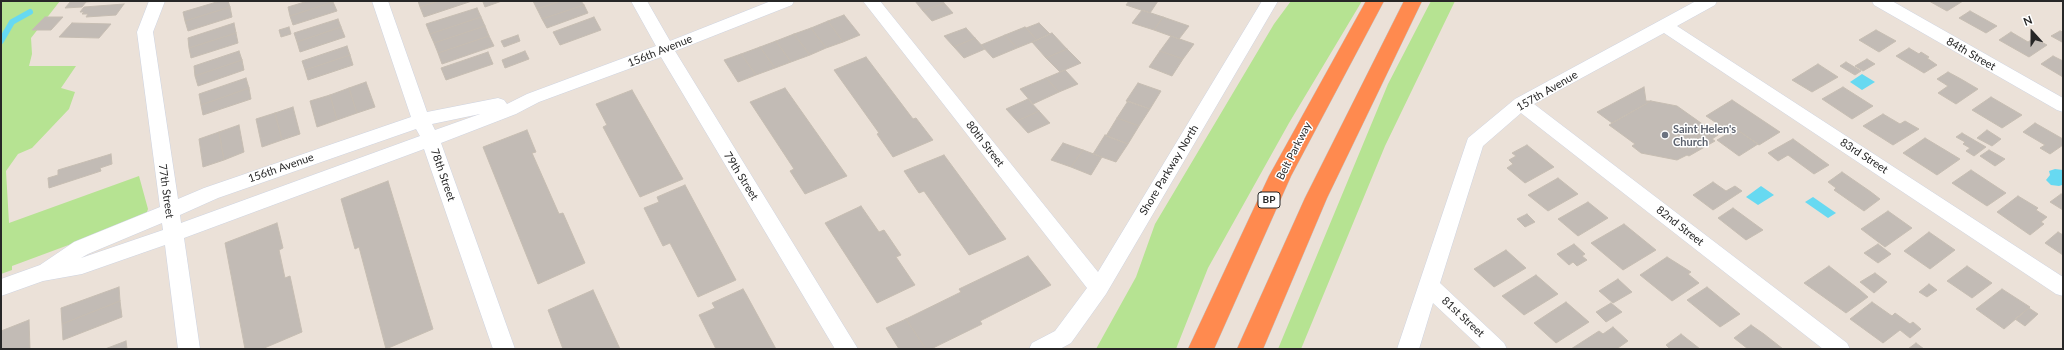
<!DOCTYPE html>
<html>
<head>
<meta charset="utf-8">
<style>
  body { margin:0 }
  #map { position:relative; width:2064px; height:350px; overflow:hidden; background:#ebe1d8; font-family:Lato,sans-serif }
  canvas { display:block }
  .frame { position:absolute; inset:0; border:2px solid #272727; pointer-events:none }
  .north { position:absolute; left:2012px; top:12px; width:40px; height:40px; -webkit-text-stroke:3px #fff; paint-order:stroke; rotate:339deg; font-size:11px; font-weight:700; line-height:16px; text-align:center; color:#272727 }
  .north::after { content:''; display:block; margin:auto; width:14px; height:18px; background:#272727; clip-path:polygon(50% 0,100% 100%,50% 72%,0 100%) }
</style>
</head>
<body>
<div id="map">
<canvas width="2064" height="350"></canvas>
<div class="frame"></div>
<div class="north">N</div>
</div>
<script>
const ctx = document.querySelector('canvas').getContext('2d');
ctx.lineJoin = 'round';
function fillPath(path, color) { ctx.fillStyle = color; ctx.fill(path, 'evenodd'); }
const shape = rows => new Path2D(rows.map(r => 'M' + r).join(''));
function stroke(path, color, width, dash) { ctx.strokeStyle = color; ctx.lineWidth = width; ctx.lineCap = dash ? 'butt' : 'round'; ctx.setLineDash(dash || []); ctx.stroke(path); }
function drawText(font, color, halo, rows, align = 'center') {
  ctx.font = font + ' Lato,sans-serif'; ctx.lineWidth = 3; ctx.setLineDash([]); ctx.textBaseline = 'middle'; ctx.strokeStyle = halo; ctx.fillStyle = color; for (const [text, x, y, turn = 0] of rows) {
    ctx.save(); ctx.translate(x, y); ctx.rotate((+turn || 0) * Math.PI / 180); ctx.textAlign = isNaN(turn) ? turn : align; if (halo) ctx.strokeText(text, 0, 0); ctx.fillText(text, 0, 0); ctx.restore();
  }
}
fillPath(shape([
  [1,1,60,1,31,38,32,54,29,66,76,66,61,88,75,92,69,109,32,148,18,154,6,171,9,223,139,176,148,209,146,215,136,220,12,266,12,270,1,274],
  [1291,1,1362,1,1289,123,1208,268,1176,349,1096,349,1136,277,1155,224,1274,24],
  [1431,1,1455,1,1385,146,1301,349,1278,349,1388,84]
]), '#b6e392');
fillPath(shape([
  [1862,74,1875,82,1862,90,1850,82],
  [2055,169,2063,170,2062,185,2059,186,2051,185,2046,180,2050,175,2049,171],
  [1761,186,1774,195,1758,205,1746,197],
  [1813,197,1836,213,1828,218,1805,202]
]), '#67d9f1');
stroke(shape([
  [1,41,12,22,30,12]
]), '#67d9f1', 6);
const building = shape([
  [71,1,96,1,86,2,82,7,65,8,71,1],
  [220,1,228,1,230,7,185,21,183,12,220,1],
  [308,1,333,1,333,2,290,16,288,7,308,1],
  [418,1,439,1,420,7,418,1],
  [439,1,472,1,424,17,420,7,439,1],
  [485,1,502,1,485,7,483,2,485,1],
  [533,1,561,1,537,9,533,1],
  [561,1,581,1,584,5,542,19,537,9,561,1],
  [915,1,942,1,944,3,923,11,915,1],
  [1129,1,1158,1,1150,13,1126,5,1129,1],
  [1929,1,1963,1,1947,11,1929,1],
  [333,2,337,11,293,25,290,16,333,2],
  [944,3,953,13,932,21,923,11,944,3],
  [124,4,116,15,86,17,88,14,82,14,84,12,80,12,84,7,124,4],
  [584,5,588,13,547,28,542,19,584,5],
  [230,7,232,17,188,31,185,21,230,7],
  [477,8,481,17,430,34,426,24,477,8],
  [1142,10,1163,17,1154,30,1132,23,1142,10],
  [1970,11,1997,26,1986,33,1959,18,1970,11],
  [844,15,860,35,843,42,828,21,844,15],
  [45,17,63,17,51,30,32,30,45,17],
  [481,17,485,26,434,43,430,34,481,17],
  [594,17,601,30,560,45,553,32,594,17],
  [1163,17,1189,26,1179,39,1154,30,1163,17],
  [338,19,341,27,297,42,294,33,338,19],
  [828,21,843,42,826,48,811,28,828,21],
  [72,23,111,24,99,38,59,37,72,23],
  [234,23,236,33,189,48,188,38,234,23],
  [1039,23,1050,34,1037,40,1026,28,1039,23],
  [485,26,489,36,438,53,434,43,485,26],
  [289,27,291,34,281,37,279,30,289,27],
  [341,27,345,37,300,52,297,42,341,27],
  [1025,27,1037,40,1017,48,1005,35,1025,27],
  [811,28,826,48,810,55,794,34,811,28],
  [966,28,975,38,954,47,944,36,966,28],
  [1876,30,1896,41,1879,52,1859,40,1876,30],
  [2060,31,2063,32,2062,42,2051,36,2060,31],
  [2011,32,2028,42,2034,38,2047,45,2029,57,1999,40,2011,32],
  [236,33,238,43,191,58,189,48,236,33],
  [1052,33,1067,49,1046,58,1032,42,1052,33],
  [794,34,810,55,791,62,776,41,794,34],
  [518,35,520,41,504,47,501,41,518,35],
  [1005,35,1017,48,993,58,981,45,1005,35],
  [489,36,494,46,442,64,438,53,489,36],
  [1171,36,1194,44,1183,59,1160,51,1171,36],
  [975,38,985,49,964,58,954,47,975,38],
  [776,41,791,62,775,68,760,47,776,41],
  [347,46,350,55,305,70,302,61,347,46],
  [760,47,775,68,756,75,741,54,760,47],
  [1909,48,1919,54,1921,52,1929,57,1927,58,1937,65,1924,73,1896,56,1909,48],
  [1067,49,1081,63,1060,72,1046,58,1067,49],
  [239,51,242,60,195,76,194,66,239,51],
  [525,51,529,59,505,68,502,60,525,51],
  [1160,51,1183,59,1172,76,1149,67,1160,51],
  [488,52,493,64,446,80,441,68,488,52],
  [741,54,756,75,738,82,724,60,741,54],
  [350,55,353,65,308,80,305,70,350,55],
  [2053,56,2063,61,2063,77,2041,64,2053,56],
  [866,57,913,119,916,118,933,140,893,157,877,134,879,133,834,70,866,57],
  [1867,59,1875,64,1863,71,1855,66,1867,59],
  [242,60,244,70,198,86,195,76,242,60],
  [1846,62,1861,71,1855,75,1840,66,1846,62],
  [1818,64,1838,77,1812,92,1792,80,1818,64],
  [1065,70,1078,84,1059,92,1046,78,1065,70],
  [1948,72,1961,79,1978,89,1956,104,1938,93,1948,86,1937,79,1948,72],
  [246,78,249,88,201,105,199,94,246,78],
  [1046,78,1059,92,1033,104,1020,89,1046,78],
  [366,82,375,107,357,113,349,88,366,82],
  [1138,83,1161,91,1150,109,1126,101,1138,83],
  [1644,87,1646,101,1651,101,1612,123,1597,112,1644,87],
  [1843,87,1873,106,1852,119,1822,99,1843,87],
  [249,88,251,99,203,115,201,105,249,88],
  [349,88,357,113,337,120,330,95,349,88],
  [785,88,847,176,805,194,790,171,794,169,750,102,785,88],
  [632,90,683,179,640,197,603,127,607,125,596,104,632,90],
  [330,95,337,120,317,127,310,101,330,95],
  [1991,97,2022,115,2002,128,1972,110,1991,97],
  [1028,99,1039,111,1017,121,1006,109,1028,99],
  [1732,100,1780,132,1759,145,1736,129,1730,132,1706,116,1732,100],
  [1128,101,1150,109,1139,126,1117,118,1128,101],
  [1651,101,1677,106,1718,135,1712,139,1715,141,1689,156,1687,155,1677,160,1641,153,1632,146,1635,144,1609,125,1651,101],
  [293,107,300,134,282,140,275,113,293,107],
  [1039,111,1050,123,1028,133,1017,121,1039,111],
  [275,113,282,140,262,147,256,119,275,113],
  [1883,114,1900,124,1905,121,1919,129,1893,145,1863,126,1883,114],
  [1117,118,1139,126,1128,144,1106,136,1117,118],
  [2035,123,2063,139,2063,145,2050,154,2040,148,2045,145,2023,132,2035,123],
  [239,125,244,152,224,160,219,132,239,125],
  [1736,129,1758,144,1739,156,1717,140,1736,129],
  [527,130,536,152,532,153,559,214,563,213,585,263,538,284,483,147,527,130],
  [1987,130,2001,139,1992,146,1977,138,1987,130],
  [219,132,224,160,203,167,199,139,219,132],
  [1962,133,1986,147,1974,156,1966,151,1970,148,1963,144,1965,142,1956,137,1962,133],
  [1105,135,1128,144,1116,162,1093,154,1105,135],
  [1925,138,1960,159,1937,175,1903,153,1925,138],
  [1793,139,1829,165,1814,174,1788,155,1778,161,1768,153,1793,139],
  [1063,143,1083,150,1071,167,1051,160,1063,143],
  [1527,145,1554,167,1525,183,1507,168,1513,164,1509,160,1516,156,1512,153,1527,145],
  [1083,150,1102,157,1091,175,1071,167,1083,150],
  [1989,150,2005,159,1995,166,1980,156,1989,150],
  [111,154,112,164,100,168,101,171,49,188,48,178,58,175,58,170,111,154],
  [944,155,1006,239,969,255,924,191,919,193,904,171,944,155],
  [1971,170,2006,193,1987,206,1952,183,1971,170],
  [1842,172,1871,192,1880,199,1864,211,1834,190,1836,188,1828,182,1842,172],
  [1558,178,1578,194,1548,211,1528,195,1558,178],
  [388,181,433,329,386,349,359,247,355,249,341,199,388,181],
  [1713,182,1726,191,1735,186,1742,191,1713,210,1693,195,1713,182],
  [685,185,736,280,698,297,670,243,663,246,644,208,659,202,657,197,685,185],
  [2061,194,2063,195,2063,210,2050,202,2061,194],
  [2018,196,2038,208,2036,210,2047,217,2041,222,2044,224,2030,235,1997,212,2018,196],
  [1588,202,1608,218,1578,236,1558,219,1588,202],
  [861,206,879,232,884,230,901,255,896,257,915,285,877,303,825,223,861,206],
  [1733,208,1763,230,1746,240,1718,218,1733,208],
  [1888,211,1912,228,1885,247,1861,229,1888,211],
  [1527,214,1535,222,1525,227,1517,219,1527,214],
  [277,223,283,248,279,250,285,278,290,276,302,332,262,349,245,349,225,243,277,223],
  [1624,224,1656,250,1623,270,1591,243,1624,224],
  [1929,232,1955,250,1930,269,1904,251,1929,232],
  [2058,232,2063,235,2063,255,2045,243,2058,232],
  [1574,244,1585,254,1582,256,1587,260,1577,266,1573,262,1569,265,1557,254,1574,244],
  [1878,244,1891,254,1878,263,1864,253,1878,244],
  [1506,250,1526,268,1494,287,1474,269,1506,250],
  [1028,256,1051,285,980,321,982,324,931,349,926,349,906,319,961,292,959,289,1028,256],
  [1667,257,1691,272,1688,274,1699,283,1672,301,1640,275,1667,257],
  [1829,266,1860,290,1868,297,1846,313,1804,283,1829,266],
  [1967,266,1992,283,1972,298,1947,281,1967,266],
  [1875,273,1887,282,1874,293,1860,282,1875,273],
  [1536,275,1558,294,1524,315,1502,296,1536,275],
  [1618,279,1632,292,1613,303,1599,291,1618,279],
  [1929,284,1937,290,1927,297,1919,292,1929,284],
  [119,287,120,301,62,324,61,308,119,287],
  [1707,287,1740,314,1720,327,1687,300,1707,287],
  [743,289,746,294,776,349,716,349,699,315,715,308,712,303,743,289],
  [2002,289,2030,307,2004,329,1976,309,2002,289],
  [593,290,620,349,563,349,548,310,593,290],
  [120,301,122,317,63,340,62,324,120,301],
  [1566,302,1589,322,1556,343,1534,323,1566,302],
  [1872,302,1892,316,1895,313,1910,324,1913,322,1921,329,1910,338,1900,330,1883,343,1850,319,1872,302],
  [1611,303,1622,312,1606,322,1596,312,1611,303],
  [2029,308,2038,314,2025,326,2015,319,2029,308],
  [906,319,926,349,899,349,886,328,906,319],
  [29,320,30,349,1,349,1,331,29,320],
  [1751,325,1764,334,1783,349,1748,349,1734,338,1751,325],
  [1613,327,1628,341,1618,348,1619,349,1571,349,1599,331,1603,334,1613,327],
  [1681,334,1700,349,1670,349,1666,345,1681,334],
  [126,341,127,349,105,349,126,341],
  [1916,343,1924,349,1908,349,1916,343]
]);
fillPath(building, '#c2bbb5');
stroke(building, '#c6bdb2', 1);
const street = shape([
  [149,1,165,1,153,32,178,199,204,188,411,117,372,1,388,1,427,112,498,98,504,100,507,104,527,94,656,46,631,1,647,1,670,41,771,1,794,1,792,5,675,51,858,349,835,349,661,57,539,102,516,114,441,143,515,349,493,349,424,149,184,238,200,349,178,349,165,245,82,274,43,281,1,296,1,279,40,265,74,242,160,207,137,32,149,1],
  [480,114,435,130,432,124,480,114],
  [416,129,420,136,181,223,180,215,218,198,416,129],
  [162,223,163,230,81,258,88,254,162,223],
  [863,1,880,1,1098,272,1262,1,1278,1,1106,294,1071,343,1060,349,1029,349,1032,343,1055,331,1087,288,863,1],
  [1696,1,1717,1,1715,5,1677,26,2063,277,2063,296,2056,294,1664,33,1534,104,1847,343,1850,349,1823,349,1521,113,1483,146,1440,283,1504,343,1507,349,1482,349,1433,303,1419,349,1397,349,1468,138,1515,99,1696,1],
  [1872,1,1892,1,2063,98,2063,112,2057,110,1874,5,1872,1]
]);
const highway = shape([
  [1366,1,1384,1,1291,176,1214,349,1188,349,1269,176,1366,1],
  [1404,1,1422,1,1327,198,1263,349,1237,349,1305,198,1404,1]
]);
stroke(street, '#cdd3e1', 1);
stroke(highway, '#c3c3c3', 1);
fillPath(street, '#fff');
fillPath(highway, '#ff8a4f');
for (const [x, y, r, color] of [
  [1665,135,4,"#6b7280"]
]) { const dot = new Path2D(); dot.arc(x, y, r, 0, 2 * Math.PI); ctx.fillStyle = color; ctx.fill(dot); stroke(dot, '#fff', 1.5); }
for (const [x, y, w] of [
  [1269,200,22]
]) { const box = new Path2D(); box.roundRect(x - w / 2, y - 8, w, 16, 3); ctx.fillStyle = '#fff'; ctx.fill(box); stroke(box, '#272727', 1); }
drawText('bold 10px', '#272727', null, [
  ["BP",1269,200]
]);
drawText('11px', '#272727', '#fff', [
  ["156th Avenue",660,51,-22],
  ["84th Street",1971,54,30],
  ["157th Avenue",1547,91,-30],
  ["80th Street",985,144,52],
  ["Belt Parkway",1294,151,-63],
  ["83rd Street",1864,156,33],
  ["156th Avenue",281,168,-19],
  ["Shore Parkway North",1169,170,-59],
  ["78th Street",443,175,71],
  ["79th Street",741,176,58],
  ["77th Street",166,191,82],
  ["82nd Street",1680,226,38],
  ["81st Street",1463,317,43]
]);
drawText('bold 11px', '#5b616d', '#fff', [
  ["Saint Helen's",1673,129],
  ["Church",1673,142]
], 'left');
</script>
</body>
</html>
